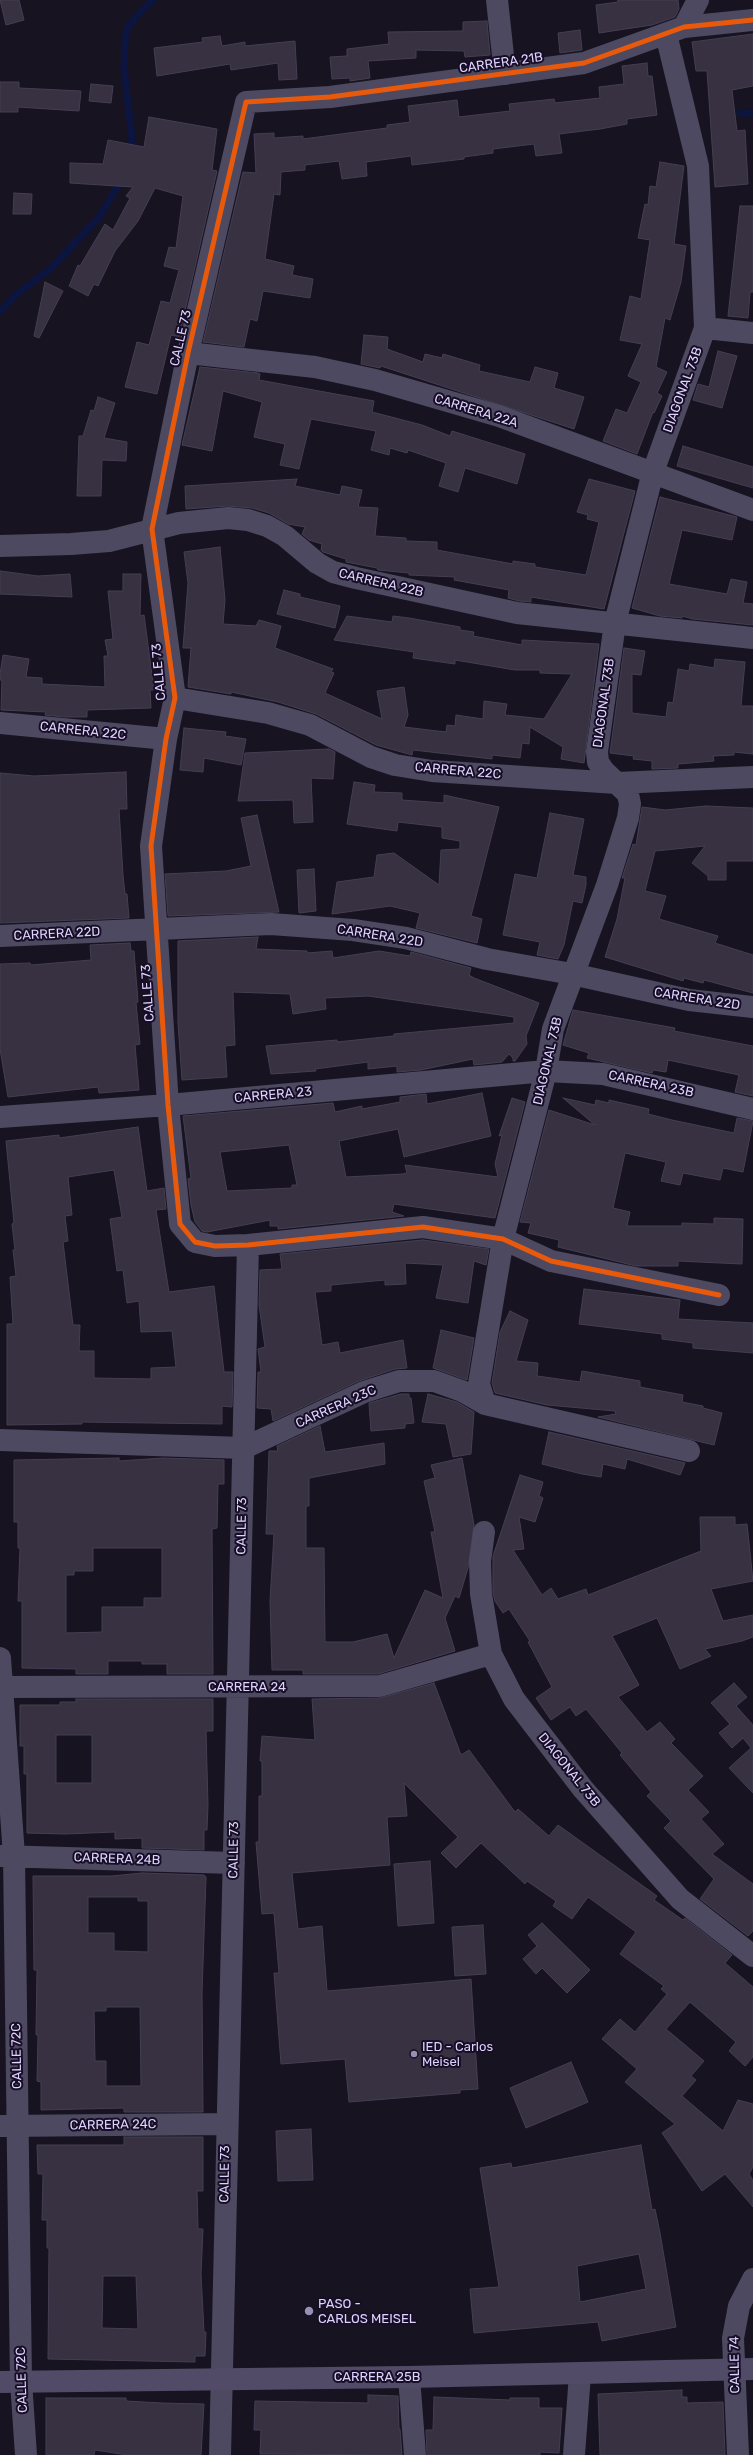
<!DOCTYPE html>
<html>
<head>
<meta charset="utf-8">
<style>
  body { margin:0 }
  canvas { display:block; background:#171320 }
</style>
</head>
<body>
<canvas width="753" height="2455"></canvas>
<script>
const ctx = document.querySelector('canvas').getContext('2d');
ctx.lineJoin = 'round';
const shape = rows => new Path2D(rows.map(r => 'M' + r).join(''));
function stroke(path, color, width, dash) { ctx.strokeStyle = color; ctx.lineWidth = width; ctx.lineCap = dash ? 'butt' : 'round'; ctx.setLineDash(dash || []); ctx.stroke(path); }
function fillPath(path, color) { ctx.fillStyle = color; ctx.fill(path, 'evenodd'); }
function drawText(font, color, halo, rows, align = 'center') {
  ctx.font = font + ' Rubik,sans-serif'; ctx.lineWidth = 4; ctx.setLineDash([]); ctx.textBaseline = 'middle'; ctx.strokeStyle = halo; ctx.fillStyle = color; for (const [text, x, y, turn = 0] of rows) {
    ctx.save(); ctx.translate(x, y); ctx.rotate((+turn || 0) * Math.PI / 180); ctx.textAlign = isNaN(turn) ? turn : align; if (halo) ctx.strokeText(text, 0, 0); ctx.fillText(text, 0, 0); ctx.restore();
  }
}
stroke(shape([
  [740,113,753,113],
  [131,153,132,138,124,68,125,40,127,28,143,9,154,0],
  [0,312,17,294,50,269,97,220,123,178]
]), '#0b153f', 7);
const building = shape([
  [0,0,19,0,24,20,6,25,0,0],
  [618,0,678,0,679,9,675,17,652,25,599,33,596,5,618,2,618,0],
  [487,21,490,55,465,57,464,51,416,50,416,58,368,61,370,78,350,81,350,78,332,79,330,57,347,56,347,49,389,44,388,32,463,31,463,22,487,21],
  [580,30,582,50,560,53,558,33,580,30],
  [753,34,753,86,732,90,737,131,745,130,748,184,715,187,707,71,696,71,692,42,753,34],
  [220,36,222,46,245,42,245,46,295,41,297,79,279,80,278,63,231,70,230,64,157,76,154,48,203,42,202,38,220,36],
  [647,63,648,76,652,76,657,115,627,119,627,124,600,129,559,134,562,153,536,156,534,144,493,149,493,153,464,157,464,159,412,165,411,156,366,162,367,176,342,179,339,161,305,165,305,170,281,172,280,195,274,194,265,259,294,266,292,275,313,279,310,298,263,291,257,321,250,319,244,347,203,342,243,172,256,173,254,134,274,133,274,138,303,136,303,139,387,128,387,125,410,122,408,106,457,100,459,117,510,111,509,104,554,99,555,103,600,98,599,87,624,84,622,66,647,63],
  [0,82,19,82,19,88,81,91,79,111,18,107,18,112,0,112,0,82],
  [91,84,113,86,111,103,89,101,91,84],
  [149,117,217,129,212,170,217,171,179,337,171,335,157,394,125,387,137,342,149,345,161,301,170,303,179,270,164,266,169,247,176,248,183,196,155,188,138,221,115,251,98,286,94,284,88,296,69,286,78,265,80,266,105,224,113,230,130,198,126,196,133,187,70,183,70,163,103,164,108,140,144,147,149,117],
  [660,162,684,166,674,244,686,246,681,282,670,320,665,318,656,367,667,372,657,393,662,396,654,413,653,412,637,454,603,441,616,409,627,413,641,382,628,376,642,344,620,340,630,296,641,299,650,240,638,238,645,204,648,205,650,186,656,187,660,162],
  [14,193,32,194,31,214,13,214,14,193],
  [740,206,753,206,753,292,750,292,748,318,728,316,740,206],
  [45,282,63,291,39,338,34,336,45,282],
  [364,335,388,337,387,349,423,362,425,354,442,358,443,354,480,365,479,371,530,382,535,367,558,373,554,388,584,397,574,429,381,366,380,368,361,364,364,335],
  [718,351,737,356,722,408,693,400,698,384,709,387,718,351],
  [200,367,258,373,260,374,259,380,374,401,372,412,422,425,450,436,452,431,525,454,517,484,465,468,458,492,439,486,446,463,408,450,407,453,390,448,389,455,371,450,376,431,311,419,299,469,280,465,285,444,254,437,262,402,223,391,212,451,182,445,200,367],
  [98,397,115,403,104,438,127,442,126,461,102,460,101,496,77,496,79,436,83,436,91,410,94,411,98,397],
  [683,446,753,467,753,488,677,466,683,446],
  [297,479,295,486,340,495,342,486,362,490,358,507,378,508,375,536,406,538,406,541,437,542,437,550,513,564,513,561,535,564,535,567,586,575,599,522,587,519,588,515,577,512,589,479,635,491,604,609,531,597,531,602,519,601,508,598,509,590,454,580,455,577,409,575,409,573,378,570,377,568,346,562,346,559,323,552,321,550,322,544,309,540,302,534,305,527,288,524,269,513,252,508,227,506,186,509,185,486,297,479],
  [660,497,737,517,732,540,682,530,669,584,727,594,731,579,747,582,743,603,753,604,753,625,693,619,682,616,682,618,660,616,632,608,660,497],
  [220,547,225,600,223,624,256,626,259,620,281,626,275,648,333,669,331,672,334,673,325,693,382,719,377,691,404,687,408,715,404,727,446,732,447,725,455,726,456,715,483,719,484,701,507,704,505,715,544,719,572,674,540,673,540,670,515,670,455,660,455,664,413,658,414,652,334,640,347,616,392,622,393,616,409,618,460,627,460,630,474,632,473,636,522,645,522,640,599,644,584,763,561,759,563,747,530,727,529,744,522,743,520,758,492,755,492,759,413,750,412,755,376,745,316,714,278,702,231,692,231,694,188,687,191,648,183,648,188,583,184,552,220,547],
  [0,571,38,576,70,574,72,597,0,594,0,571],
  [123,574,141,574,140,616,144,615,154,690,150,690,151,708,87,710,87,717,65,717,45,715,46,712,1,710,2,680,0,680,0,674,3,655,29,659,26,677,42,678,42,684,105,687,104,656,108,656,105,640,113,639,108,591,123,591,123,574],
  [284,590,300,594,300,597,340,606,335,628,277,614,284,590],
  [624,648,645,651,641,675,632,674,632,713,666,717,668,702,673,703,678,669,689,671,690,664,714,668,715,659,745,662,741,706,753,706,753,754,734,752,734,755,713,756,714,761,678,764,678,768,652,769,652,761,633,759,634,756,610,753,624,648],
  [184,728,226,732,225,736,246,739,241,765,204,758,203,772,180,770,184,728],
  [329,749,335,752,333,779,311,778,313,822,294,823,293,800,238,801,245,753,329,749],
  [126,772,127,809,119,809,123,875,125,894,127,894,129,918,0,923,0,773,34,776,126,772],
  [354,782,375,785,374,792,402,793,402,800,444,803,444,795,499,807,471,916,482,919,477,943,416,928,420,913,390,906,332,914,337,882,374,877,377,855,394,853,439,885,441,850,460,849,460,841,442,838,442,827,398,822,397,831,347,824,354,782],
  [706,806,753,808,753,861,726,861,726,880,708,880,708,876,692,863,705,846,655,851,645,891,666,896,659,919,718,936,715,943,753,955,753,993,704,980,703,983,684,978,683,981,605,957,617,919,625,878,622,878,633,844,636,845,642,807,665,810,706,806],
  [550,813,584,819,573,875,586,877,586,885,582,903,573,901,564,945,558,959,537,955,540,942,503,935,515,874,537,878,550,813],
  [257,815,279,912,168,916,165,874,226,871,251,866,241,818,257,815],
  [314,869,316,911,299,913,297,870,314,869],
  [258,937,256,949,307,951,307,953,332,951,333,958,379,951,410,956,411,952,471,968,469,975,474,978,539,1003,526,1036,527,1044,515,1061,513,1061,513,1058,509,1054,502,1062,474,1065,473,1059,421,1070,397,1072,397,1066,368,1069,368,1062,315,1069,316,1071,271,1074,266,1046,337,1040,337,1042,394,1036,394,1034,514,1023,514,1017,368,996,325,998,326,1009,293,1014,290,994,233,992,235,1045,225,1046,227,1077,182,1080,178,1023,178,941,258,937],
  [130,943,131,951,134,951,138,1002,136,1003,140,1044,135,1045,139,1090,99,1093,98,1087,8,1097,0,1049,0,964,30,963,31,965,91,960,90,945,130,943],
  [573,1010,675,1028,674,1031,753,1046,753,1096,735,1092,739,1075,668,1060,666,1072,653,1070,652,1073,587,1058,589,1053,563,1045,573,1010],
  [482,1093,491,1136,404,1157,398,1129,339,1141,346,1177,403,1174,407,1173,405,1165,498,1177,495,1164,502,1135,499,1136,512,1098,525,1102,495,1218,394,1204,392,1212,404,1216,278,1229,278,1226,270,1226,270,1220,207,1232,202,1231,195,1222,191,1205,188,1179,191,1178,183,1116,333,1103,335,1112,362,1106,362,1109,400,1102,400,1097,426,1094,427,1104,482,1093],
  [289,1145,297,1185,292,1185,292,1188,227,1191,220,1152,289,1145],
  [563,1098,595,1105,596,1100,609,1103,609,1100,649,1109,648,1114,672,1120,734,1133,737,1118,753,1121,743,1172,723,1168,720,1180,683,1173,680,1185,661,1181,666,1162,625,1153,613,1208,630,1212,627,1226,682,1226,682,1223,714,1224,714,1218,743,1219,742,1264,678,1261,678,1266,636,1266,558,1247,559,1240,528,1233,531,1223,520,1222,549,1110,595,1125,563,1098],
  [138,1127,147,1191,164,1188,166,1209,156,1210,169,1292,214,1286,224,1372,233,1372,232,1407,222,1406,222,1424,82,1422,82,1424,7,1425,7,1324,13,1324,10,1277,16,1276,13,1250,15,1250,12,1224,14,1223,6,1141,59,1135,59,1138,138,1127],
  [114,1170,122,1217,110,1219,117,1271,123,1270,127,1303,139,1301,141,1332,172,1331,176,1367,151,1368,151,1379,94,1378,94,1351,79,1351,80,1325,73,1325,63,1242,68,1241,65,1216,72,1215,68,1177,114,1170],
  [423,1240,489,1249,486,1265,474,1261,468,1303,436,1298,443,1265,405,1263,406,1284,385,1285,385,1280,331,1285,331,1291,315,1292,322,1345,338,1342,340,1353,403,1340,407,1368,395,1369,359,1381,273,1421,271,1409,257,1408,258,1372,261,1372,258,1349,265,1347,259,1305,260,1270,282,1269,280,1254,423,1240],
  [584,1289,680,1300,678,1319,753,1323,753,1353,693,1348,693,1343,662,1339,662,1334,579,1324,584,1289],
  [510,1311,528,1320,516,1361,538,1363,537,1376,580,1382,582,1371,640,1381,640,1387,683,1395,682,1402,703,1406,703,1408,722,1413,714,1445,598,1417,616,1414,615,1411,547,1405,495,1393,492,1383,500,1332,510,1311],
  [441,1330,474,1338,467,1380,433,1368,441,1330],
  [401,1394,409,1394,409,1398,411,1398,414,1423,405,1424,405,1428,371,1431,369,1403,401,1394],
  [428,1394,457,1402,474,1412,471,1454,453,1457,446,1424,422,1422,428,1394],
  [320,1426,325,1452,384,1443,385,1464,309,1478,309,1506,306,1506,306,1548,324,1548,325,1642,353,1642,387,1634,394,1658,425,1590,443,1598,431,1532,435,1532,424,1481,435,1478,431,1465,462,1458,474,1525,468,1568,459,1598,455,1596,445,1618,455,1651,378,1674,303,1674,303,1670,272,1670,270,1601,274,1534,266,1534,269,1451,278,1451,277,1446,320,1426],
  [549,1432,685,1463,680,1475,627,1459,625,1469,603,1464,601,1477,582,1474,542,1464,549,1432],
  [119,1458,119,1461,163,1458,224,1460,224,1484,218,1484,217,1528,212,1529,213,1674,167,1674,167,1664,142,1664,142,1661,108,1661,108,1674,76,1674,76,1669,22,1668,22,1601,18,1601,20,1548,18,1548,18,1522,14,1522,14,1460,119,1458],
  [93,1548,162,1548,162,1598,144,1598,144,1607,102,1607,102,1632,66,1633,66,1575,74,1575,74,1571,93,1571,93,1548],
  [520,1475,543,1482,539,1496,543,1498,535,1522,519,1517,524,1549,513,1550,542,1595,551,1588,558,1599,586,1589,588,1595,701,1551,700,1517,735,1517,735,1525,747,1524,753,1581,711,1589,723,1621,753,1615,753,1637,742,1641,705,1649,711,1656,680,1669,657,1618,612,1636,639,1685,618,1697,647,1732,660,1722,675,1739,671,1743,703,1776,688,1790,709,1812,701,1819,724,1844,712,1854,753,1884,753,1931,748,1936,700,1899,714,1879,664,1828,671,1821,647,1796,651,1792,620,1755,622,1753,586,1709,576,1716,570,1707,551,1720,536,1698,552,1687,528,1642,530,1641,509,1609,503,1613,495,1601,493,1593,493,1556,520,1475],
  [434,1683,461,1755,469,1750,515,1812,518,1809,549,1836,558,1825,657,1896,654,1900,683,1920,685,1918,732,1955,725,1963,753,1987,753,2057,745,2066,729,2051,736,2042,690,2002,666,2029,704,2061,691,2076,696,2080,682,2096,723,2131,738,2100,753,2104,753,2167,749,2174,753,2180,753,2207,725,2174,702,2191,662,2133,675,2124,625,2082,637,2069,602,2039,620,2019,635,2032,667,1994,661,1989,664,1986,620,1954,636,1932,588,1897,572,1919,553,1906,556,1901,527,1881,525,1884,481,1843,456,1868,441,1853,458,1837,404,1783,407,1816,387,1817,390,1865,292,1873,298,1929,322,1926,327,1991,471,1979,478,2089,460,2090,460,2093,349,2102,345,2059,281,2064,274,1973,279,1973,274,1913,262,1914,256,1842,259,1842,259,1796,262,1796,262,1761,260,1761,262,1736,315,1740,312,1699,380,1698,434,1683],
  [734,1683,747,1697,736,1706,753,1725,753,1793,729,1768,751,1748,743,1738,732,1748,719,1733,730,1724,711,1703,734,1683],
  [76,1699,213,1699,213,1731,206,1731,208,1805,207,1830,204,1830,204,1850,142,1848,142,1838,115,1839,115,1832,65,1834,27,1833,27,1774,24,1774,24,1746,20,1746,20,1705,60,1705,60,1702,76,1702,76,1699],
  [56,1735,92,1735,92,1783,56,1783,56,1735],
  [430,1861,434,1923,398,1926,394,1864,430,1861],
  [142,1873,204,1875,206,1877,202,1993,203,2112,124,2112,124,2108,41,2110,41,2082,37,2081,38,2035,36,2035,37,1970,34,1970,33,1876,112,1876,142,1873],
  [88,1897,138,1897,138,1901,148,1901,148,1952,114,1951,114,1933,88,1933,88,1897],
  [106,2007,140,2007,141,2086,106,2086,106,2061,95,2061,94,2011,106,2011,106,2007],
  [542,1923,590,1970,567,1993,542,1968,536,1974,523,1959,537,1946,528,1935,542,1923],
  [483,1925,486,1974,455,1976,452,1927,483,1925],
  [571,2062,588,2102,526,2128,510,2088,571,2062],
  [311,2129,313,2180,278,2181,276,2131,311,2129],
  [124,2137,203,2137,203,2191,197,2191,198,2229,203,2229,201,2274,204,2332,206,2332,205,2356,195,2356,195,2362,48,2359,49,2248,47,2248,47,2220,42,2220,43,2174,38,2174,37,2145,124,2145,124,2137],
  [103,2276,136,2276,138,2329,102,2328,103,2276],
  [641,2145,652,2210,655,2209,660,2233,676,2327,602,2341,598,2322,474,2333,470,2289,499,2287,480,2168,511,2163,512,2168,641,2145],
  [639,2254,646,2289,580,2302,577,2266,639,2254],
  [682,2390,682,2397,687,2397,687,2403,723,2402,725,2455,600,2455,598,2394,682,2390],
  [368,2395,398,2396,399,2429,400,2429,402,2455,260,2454,261,2430,254,2430,255,2401,368,2403,368,2395],
  [434,2397,510,2400,510,2398,539,2398,539,2408,562,2408,559,2453,540,2452,540,2455,427,2455,426,2430,433,2430,434,2397],
  [46,2398,126,2398,126,2401,162,2403,204,2404,201,2455,127,2455,95,2450,94,2455,46,2455,46,2398]
]);
fillPath(building, '#373142');
stroke(building, '#453e53', 1);
stroke(shape([
  [497,0,505,74],
  [684,27,698,0],
  [705,328,753,333],
  [188,353,315,367,375,380,499,416,753,510],
  [0,546,71,544,109,541,179,523,228,518,248,520,267,526,285,536,317,563,333,572,356,578,517,613,753,638],
  [175,698,268,713,310,725,371,757,395,765,432,771,617,783,753,777],
  [0,723,166,739],
  [0,936,271,924,353,930,406,938,487,959,572,974,689,1000,753,1007],
  [0,1117,168,1105,546,1071,603,1074,753,1109],
  [719,1295,551,1261,503,1239,423,1227,248,1245,215,1246,195,1242,180,1224,168,1105,151,846,166,739,175,698,152,529,188,353,246,102,330,97,584,63,684,27,753,20],
  [485,1404,479,1384,503,1239,546,1071,553,1029,607,885,628,818,630,804,628,794,604,771,598,762,597,752,615,623,653,472,705,328,698,166,666,34],
  [0,1440,244,1448,364,1392,399,1381,434,1381,462,1391,485,1404,689,1451],
  [484,1532,480,1561,481,1594,491,1654,514,1699,583,1789,680,1899,753,1956],
  [0,1658,14,1856,21,2381,26,2455],
  [0,1687,380,1686,491,1654],
  [0,1856,234,1863],
  [0,2126,226,2124],
  [409,2377,415,2455],
  [220,2455,248,1245],
  [574,2455,580,2374],
  [738,2455,733,2338,739,2306,753,2279]
]), '#4d4960', 22);
stroke(shape([
  [0,2382,409,2377,753,2369]
]), '#524b67', 22);
stroke(shape([
  [719,1295,551,1261,503,1239,423,1227,248,1245,215,1246,195,1242,180,1224,168,1105,151,846,166,739,175,698,152,529,188,353,246,102,330,97,584,63,684,27,753,20]
]), '#e8590c', 5);
for (const [x, y, r, color] of [
  [414,2054,4,"#998fb1"],
  [309,2311,5,"#998fb1"]
]) { const dot = new Path2D(); dot.arc(x, y, r, 0, 2 * Math.PI); ctx.fillStyle = color; ctx.fill(dot); stroke(dot, '#160e25', 1.5); }
drawText('13px', '#dfd2ff', '#160e25', [
  ["CARRERA 21B",501,63,-8],
  ["CALLE 73",181,338,-77],
  ["DIAGONAL 73B",683,390,-70],
  ["CARRERA 22A",476,411,17],
  ["CARRERA 22B",381,583,13],
  ["CALLE 73",159,672,-95],
  ["DIAGONAL 73B",604,703,-82],
  ["CARRERA 22C",83,731,6],
  ["CARRERA 22C",458,771,5],
  ["CARRERA 22D",57,934,-3],
  ["CARRERA 22D",380,936,9],
  ["CALLE 73",148,993,-94],
  ["CARRERA 22D",697,999,9],
  ["DIAGONAL 73B",548,1061,-77],
  ["CARRERA 23B",651,1084,12],
  ["CARRERA 23",273,1095,-5],
  ["CARRERA 23C",336,1407,-24],
  ["CALLE 73",242,1526,-89],
  ["CARRERA 24",247,1687],
  ["DIAGONAL 73B",569,1770,51],
  ["CALLE 73",234,1850,-89],
  ["CARRERA 24B",117,1859,2],
  ["CALLE 72C",17,2056,-91],
  ["CARRERA 24C",113,2125,-1],
  ["CALLE 73",225,2174,-89],
  ["CALLE 74",735,2365,-91],
  ["CARRERA 25B",377,2377],
  ["CALLE 72C",22,2380,-92]
]);
drawText('13px', '#dfd2ff', '#160e25', [
  ["IED - Carlos",422,2047],
  ["Meisel",422,2062],
  ["PASO -",318,2304],
  ["CARLOS MEISEL",318,2319]
], 'left');
</script>
</body>
</html>
